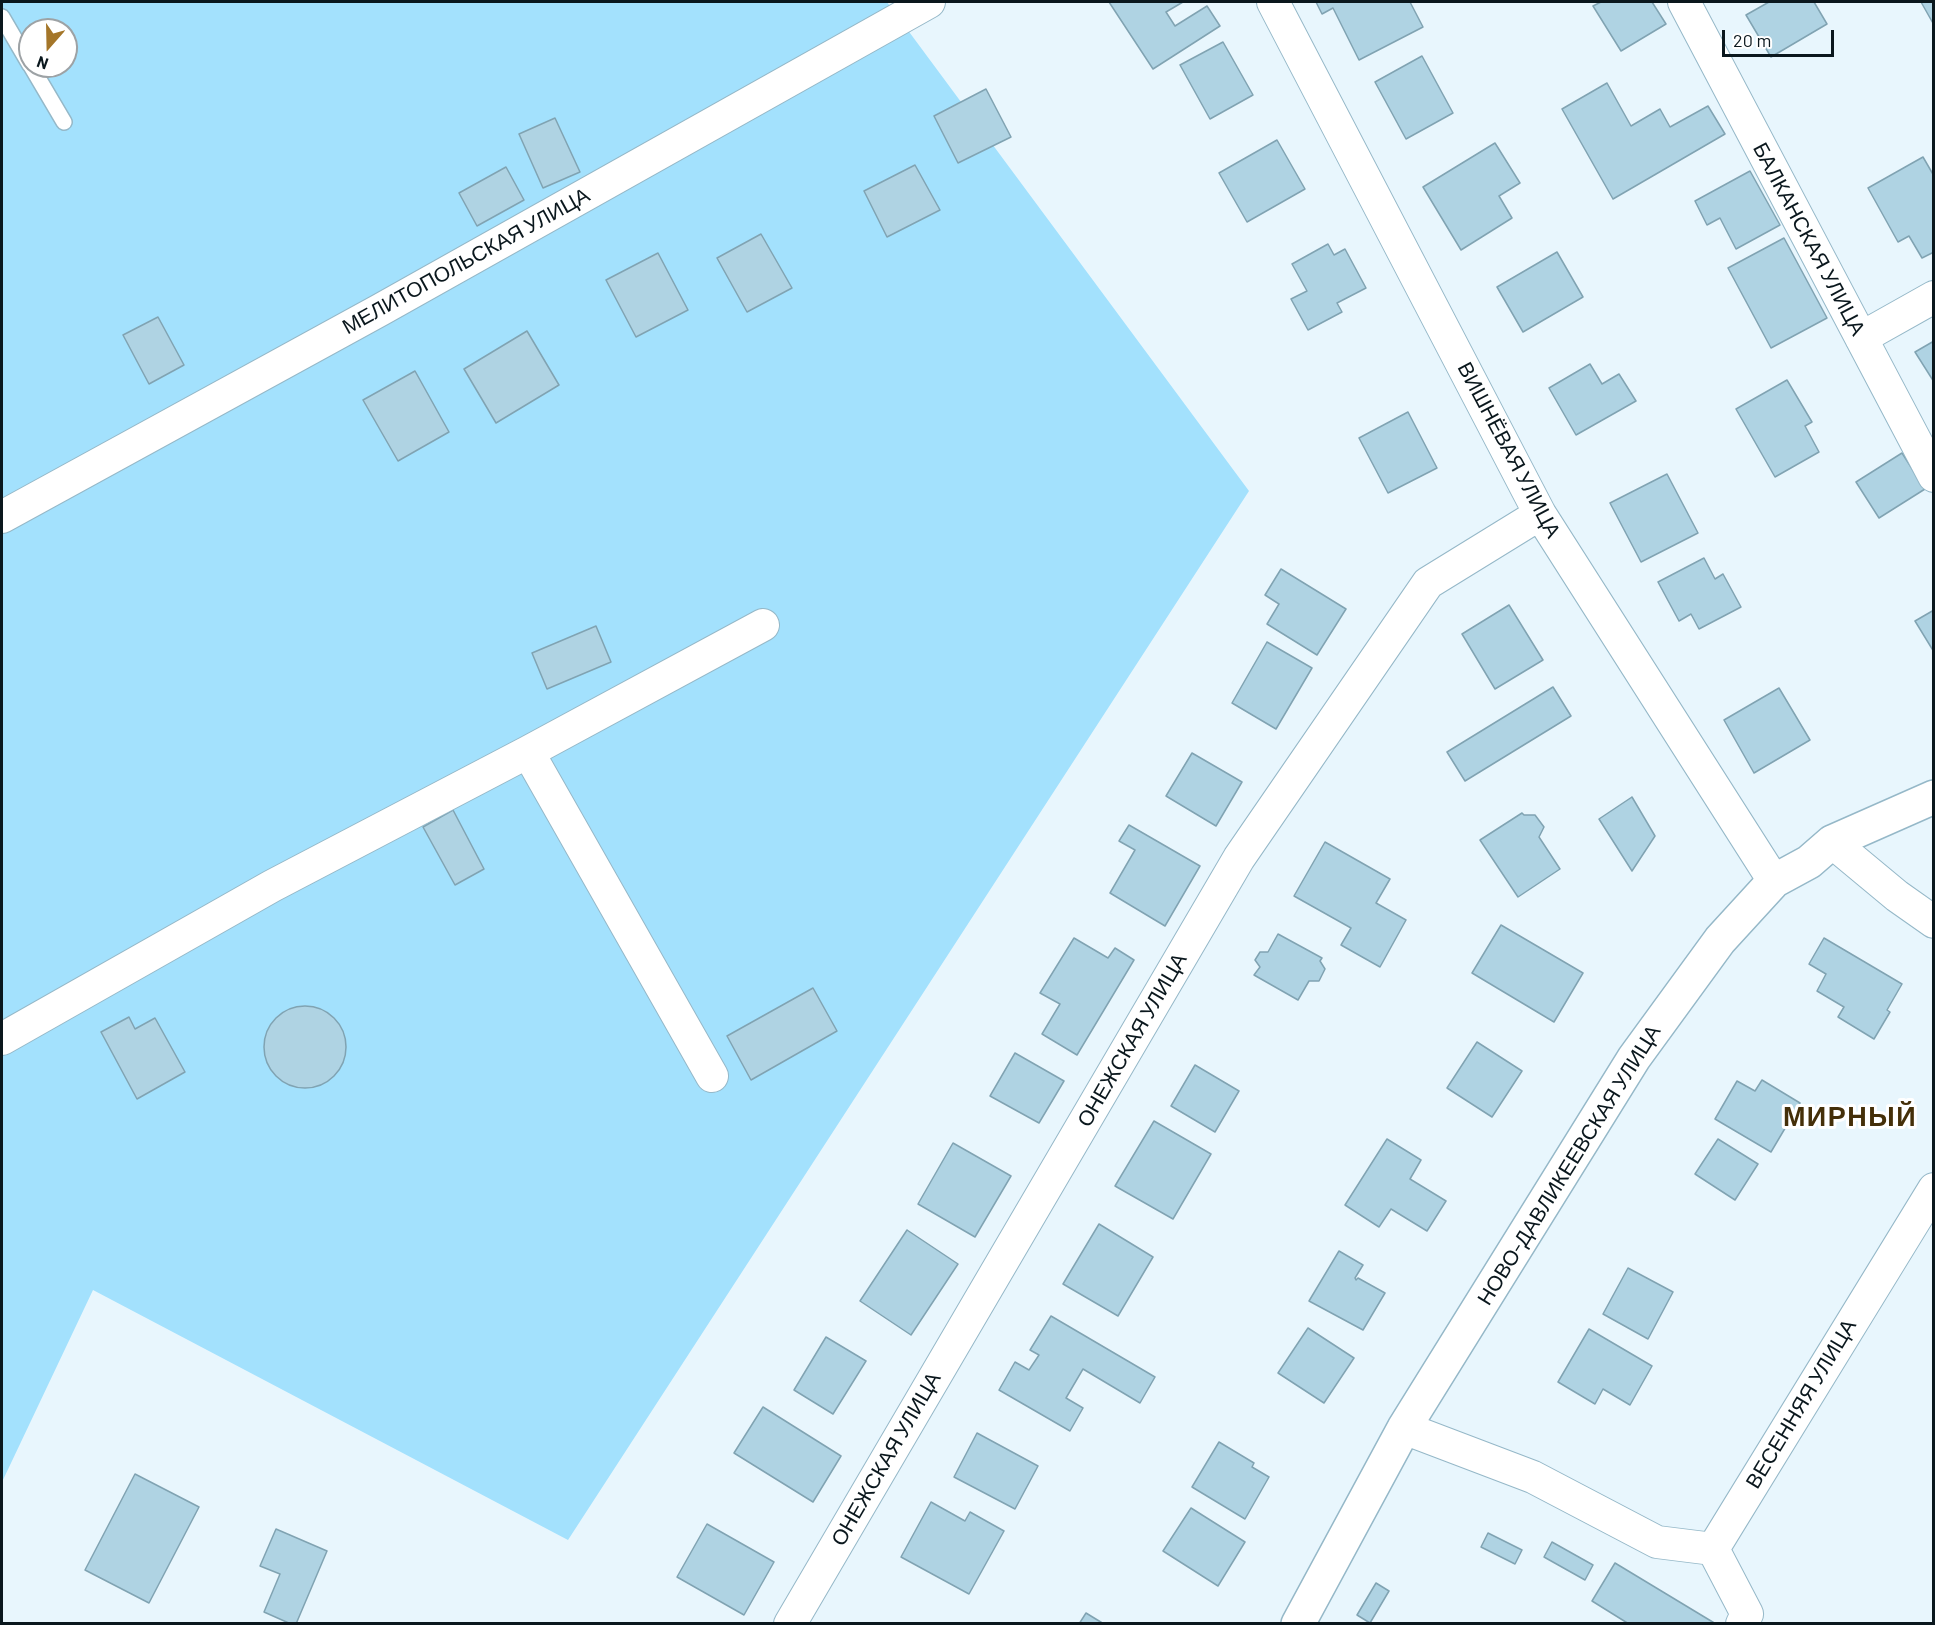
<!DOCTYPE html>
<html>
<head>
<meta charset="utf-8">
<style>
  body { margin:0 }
  #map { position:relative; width:1935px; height:1625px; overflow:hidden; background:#e8f6fd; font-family:Barlow,sans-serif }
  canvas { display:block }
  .frame { position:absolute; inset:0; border:3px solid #0a171d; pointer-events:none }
  .north { position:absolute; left:18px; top:18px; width:60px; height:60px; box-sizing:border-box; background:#fff; border:2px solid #9da2a5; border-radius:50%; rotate:200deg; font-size:16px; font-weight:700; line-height:24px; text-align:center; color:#0a171d }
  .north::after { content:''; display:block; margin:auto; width:21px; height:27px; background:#a47629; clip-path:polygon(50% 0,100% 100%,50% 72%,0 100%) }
  .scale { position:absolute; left:1722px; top:30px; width:112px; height:27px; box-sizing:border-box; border:3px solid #0a171d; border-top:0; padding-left:8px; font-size:18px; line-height:21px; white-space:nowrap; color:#0a171d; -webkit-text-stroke:4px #fff; paint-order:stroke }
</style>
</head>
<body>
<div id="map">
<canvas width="1935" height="1625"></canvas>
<div class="frame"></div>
<div class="north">N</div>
<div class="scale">20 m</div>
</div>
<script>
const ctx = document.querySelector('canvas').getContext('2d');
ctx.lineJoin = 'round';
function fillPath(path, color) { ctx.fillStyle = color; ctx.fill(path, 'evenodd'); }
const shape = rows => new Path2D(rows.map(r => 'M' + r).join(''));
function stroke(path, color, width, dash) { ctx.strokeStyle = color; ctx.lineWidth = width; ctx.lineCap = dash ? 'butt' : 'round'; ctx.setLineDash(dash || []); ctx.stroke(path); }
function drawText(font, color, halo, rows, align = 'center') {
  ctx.font = font + ' Barlow,sans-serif'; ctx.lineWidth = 6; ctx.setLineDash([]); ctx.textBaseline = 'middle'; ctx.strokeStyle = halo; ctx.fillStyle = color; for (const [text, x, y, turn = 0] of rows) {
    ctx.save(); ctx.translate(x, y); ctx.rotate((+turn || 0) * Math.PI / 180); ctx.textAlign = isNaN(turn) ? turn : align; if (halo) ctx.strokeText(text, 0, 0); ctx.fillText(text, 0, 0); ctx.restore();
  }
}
fillPath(shape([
  [2,2,887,2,1249,491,568,1540,93,1290,2,1482],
  [30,30,66,30,66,66,30,66]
]), '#a3e1fd');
const building = shape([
  [1109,2,1183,2,1166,12,1175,26,1207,6,1220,26,1153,69,1109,2],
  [1316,2,1410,2,1423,27,1359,60,1333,8,1322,14,1316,2],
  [1601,2,1652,2,1666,24,1621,51,1593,6,1601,2],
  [1769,2,1814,2,1827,24,1771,57,1746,15,1769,2],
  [1921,2,1934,2,1934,25,1921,2],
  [1223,42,1253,95,1210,119,1180,65,1223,42],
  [1422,56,1453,113,1406,139,1375,82,1422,56],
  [1607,83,1631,126,1660,109,1670,127,1708,106,1725,134,1613,199,1562,109,1607,83],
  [986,89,1011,137,958,163,934,116,986,89],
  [555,118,580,172,543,188,519,134,555,118],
  [1277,140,1305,189,1247,222,1219,173,1277,140],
  [1495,143,1520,183,1499,196,1512,218,1461,250,1423,187,1495,143],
  [1923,157,1934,176,1934,252,1922,258,1909,236,1898,242,1868,188,1923,157],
  [915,165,940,210,887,237,864,191,915,165],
  [506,167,524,200,477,226,459,193,506,167],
  [1750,171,1780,225,1736,249,1720,218,1707,225,1695,201,1750,171],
  [761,234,792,288,747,312,717,258,761,234],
  [1784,238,1827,318,1771,348,1728,268,1784,238],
  [1328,244,1334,255,1345,249,1366,288,1337,303,1342,312,1308,330,1291,299,1307,291,1292,264,1328,244],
  [1557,252,1583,297,1523,332,1497,287,1557,252],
  [658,253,688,310,636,337,606,280,658,253],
  [158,317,184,365,149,384,123,335,158,317],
  [527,331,559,385,496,423,464,369,527,331],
  [1934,341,1934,382,1915,352,1934,341],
  [1590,364,1602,384,1619,374,1636,401,1576,435,1549,388,1590,364],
  [415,371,449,432,398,461,363,400,415,371],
  [1787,380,1812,422,1805,426,1819,452,1775,477,1736,409,1787,380],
  [1408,412,1437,468,1388,493,1359,438,1408,412],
  [1902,453,1925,489,1879,518,1856,482,1902,453],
  [1667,474,1698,533,1641,562,1610,503,1667,474],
  [1704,558,1715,579,1723,574,1741,607,1699,629,1691,614,1679,621,1658,582,1704,558],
  [1281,569,1346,609,1317,655,1267,624,1279,604,1265,595,1281,569],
  [1509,605,1543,660,1495,689,1462,634,1509,605],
  [1934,610,1934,652,1915,621,1934,610],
  [596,626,611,662,547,689,532,653,596,626],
  [1267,642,1312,668,1276,729,1232,703,1267,642],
  [1553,687,1571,716,1465,781,1447,752,1553,687],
  [1779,688,1810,740,1754,773,1724,720,1779,688],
  [1192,753,1242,782,1216,826,1166,796,1192,753],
  [1632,797,1655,836,1632,871,1599,819,1632,797],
  [453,810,484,869,455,885,423,827,453,810],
  [1522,813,1524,815,1535,815,1544,827,1539,837,1560,869,1518,897,1480,840,1522,813],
  [1129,825,1200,866,1165,926,1110,893,1135,850,1119,841,1129,825],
  [1325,842,1390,879,1376,903,1406,920,1380,967,1341,945,1351,928,1294,896,1325,842],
  [1501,925,1583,973,1554,1022,1472,973,1501,925],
  [1278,934,1322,958,1320,961,1325,969,1319,981,1309,981,1298,1000,1254,975,1260,967,1255,960,1260,952,1268,952,1278,934],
  [1074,938,1108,958,1115,948,1134,960,1077,1055,1042,1034,1060,1004,1040,993,1074,938],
  [1824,938,1902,984,1887,1010,1890,1012,1874,1039,1838,1017,1844,1007,1817,991,1826,974,1809,964,1824,938],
  [813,988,837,1031,751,1080,727,1036,813,988],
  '264 1047a41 41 0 1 1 82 0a41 41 0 1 1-82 0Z',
  [129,1017,135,1029,155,1018,185,1072,137,1099,101,1032,129,1017],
  [1477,1042,1522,1071,1492,1117,1447,1088,1477,1042],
  [1015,1053,1064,1081,1039,1123,990,1096,1015,1053],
  [1195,1065,1239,1091,1215,1132,1171,1106,1195,1065],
  [1762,1080,1800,1103,1771,1152,1715,1119,1737,1081,1755,1091,1762,1080],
  [1154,1121,1211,1154,1173,1219,1115,1186,1154,1121],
  [1387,1139,1421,1160,1410,1179,1446,1201,1427,1231,1391,1209,1379,1227,1345,1205,1387,1139],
  [1718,1139,1758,1164,1735,1200,1695,1174,1718,1139],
  [953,1143,1011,1176,975,1237,918,1204,953,1143],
  [1099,1224,1153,1257,1118,1316,1063,1284,1099,1224],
  [907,1230,958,1264,911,1335,860,1301,907,1230],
  [1339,1251,1363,1265,1355,1278,1356,1280,1358,1278,1385,1293,1363,1330,1309,1301,1339,1251],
  [1628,1268,1673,1292,1648,1339,1603,1314,1628,1268],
  [1051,1316,1155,1377,1140,1403,1083,1369,1066,1398,1083,1408,1070,1431,999,1390,1015,1362,1029,1370,1039,1355,1030,1350,1051,1316],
  [1308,1328,1354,1358,1324,1403,1278,1373,1308,1328],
  [1589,1329,1652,1366,1630,1405,1603,1389,1595,1404,1558,1382,1589,1329],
  [826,1337,866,1361,833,1414,794,1390,826,1337],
  [763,1407,841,1456,813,1502,734,1453,763,1407],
  [977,1433,1038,1466,1015,1509,954,1477,977,1433],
  [1219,1442,1254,1463,1252,1467,1269,1477,1245,1519,1192,1487,1219,1442],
  [135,1474,199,1507,149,1603,85,1570,135,1474],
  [931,1502,965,1521,970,1512,1004,1531,969,1594,901,1557,931,1502],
  [1191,1508,1245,1542,1218,1586,1163,1551,1191,1508],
  [707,1524,774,1562,744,1615,677,1577,707,1524],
  [276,1529,327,1551,296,1624,291,1624,264,1612,280,1574,260,1566,276,1529],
  [1488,1533,1522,1550,1515,1564,1481,1547,1488,1533],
  [1552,1542,1593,1565,1585,1580,1544,1557,1552,1542],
  [1615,1563,1716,1624,1629,1624,1592,1601,1615,1563],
  [1376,1583,1389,1591,1370,1623,1357,1615,1376,1583],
  [1086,1613,1104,1624,1079,1624,1086,1613]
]);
fillPath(building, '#afd3e3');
stroke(building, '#80a3b2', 1.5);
const lane = shape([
  [2,17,30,65],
  [31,66,64,122]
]);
const street = shape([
  [1273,2,1540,514,1774,881],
  [1684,2,1934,476],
  [1861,338,1934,297],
  [2,517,380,310,929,2],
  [528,752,712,1076],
  [1832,842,1897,896,1934,922],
  [2,1039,272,886,528,752,763,625],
  [1404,1428,1533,1477,1657,1542,1713,1549],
  [790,1624,1239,858,1428,583,1540,514],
  [1742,1624,1747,1614,1713,1549,1934,1189]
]);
const secondary = shape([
  [1298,1624,1404,1428,1634,1058,1720,940,1774,881,1809,862,1832,842,1934,797]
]);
stroke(lane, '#95b8c8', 18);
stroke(street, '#95b8c8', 34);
stroke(secondary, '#95b8c8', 36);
stroke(lane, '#fff', 15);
stroke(street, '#fff', 32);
stroke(secondary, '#fff', 33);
drawText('21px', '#0a171d', '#fff', [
  ["БАЛКАНСКАЯ УЛИЦА",1809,239,62],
  ["МЕЛИТОПОЛЬСКАЯ УЛИЦА",466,261,-29],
  ["ВИШНЁВАЯ УЛИЦА",1509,450,62],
  ["ОНЕЖСКАЯ УЛИЦА",1132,1040,-60],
  ["НОВО-ДАВЛИКЕЕВСКАЯ УЛИЦА",1569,1165,-58],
  ["ВЕСЕННЯЯ УЛИЦА",1801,1404,-59],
  ["ОНЕЖСКАЯ УЛИЦА",886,1459,-60]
]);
ctx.letterSpacing = '1.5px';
drawText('bold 27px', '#442f09', '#fff', [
  ["МИРНЫЙ",1850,1117]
]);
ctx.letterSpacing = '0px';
</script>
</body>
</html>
